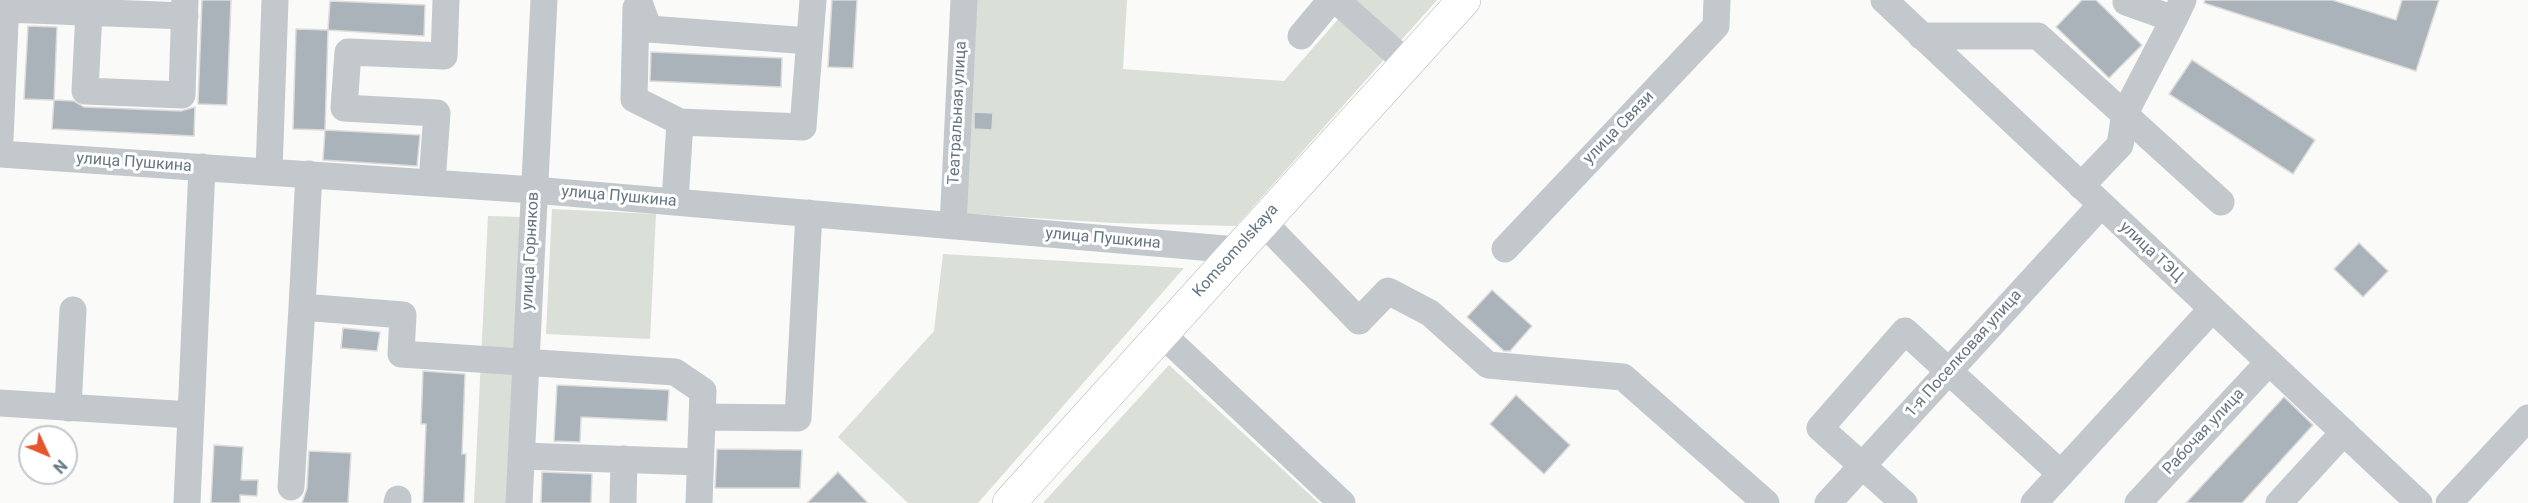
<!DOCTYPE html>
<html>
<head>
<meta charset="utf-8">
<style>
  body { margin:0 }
  #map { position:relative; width:2528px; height:503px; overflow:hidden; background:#fafaf8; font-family:Roboto,sans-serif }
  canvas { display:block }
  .north { position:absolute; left:18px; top:425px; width:60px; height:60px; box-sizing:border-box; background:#fff; border:2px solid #c1c8cd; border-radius:50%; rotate:134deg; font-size:16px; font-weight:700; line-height:24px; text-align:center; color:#657683 }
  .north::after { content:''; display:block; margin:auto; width:21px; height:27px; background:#e4572e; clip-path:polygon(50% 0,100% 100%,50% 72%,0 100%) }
</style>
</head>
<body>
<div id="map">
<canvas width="2528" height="503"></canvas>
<div class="north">N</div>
</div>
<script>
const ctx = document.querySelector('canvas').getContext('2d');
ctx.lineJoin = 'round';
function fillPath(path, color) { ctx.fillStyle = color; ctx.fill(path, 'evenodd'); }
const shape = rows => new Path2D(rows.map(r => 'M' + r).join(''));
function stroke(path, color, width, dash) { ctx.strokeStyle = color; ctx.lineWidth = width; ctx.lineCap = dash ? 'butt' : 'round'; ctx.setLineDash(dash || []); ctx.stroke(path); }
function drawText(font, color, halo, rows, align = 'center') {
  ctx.font = font + ' Roboto,sans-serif'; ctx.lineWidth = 6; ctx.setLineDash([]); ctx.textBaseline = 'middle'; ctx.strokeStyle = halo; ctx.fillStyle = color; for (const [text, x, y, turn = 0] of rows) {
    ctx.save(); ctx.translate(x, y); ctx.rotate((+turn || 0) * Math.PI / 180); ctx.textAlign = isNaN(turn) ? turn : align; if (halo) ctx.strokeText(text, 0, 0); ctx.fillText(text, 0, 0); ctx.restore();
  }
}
fillPath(shape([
  [970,0,1127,0,1123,69,1284,81,1355,0,1437,0,1236,226,1113,223,956,213],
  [552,209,656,214,650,339,546,334],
  [488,216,521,217,508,503,474,503],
  [943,254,1184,268,978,503,908,503,838,437,934,331],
  [1169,365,1319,503,1043,503]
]), '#dadfd7');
const building = shape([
  [202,0,231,0,227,105,198,104,202,0],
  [832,0,857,0,853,68,828,67,832,0],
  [2082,0,2096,0,2142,45,2109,78,2056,27,2082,0],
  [2205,0,2332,0,2396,20,2402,0,2439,0,2416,71,2204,3,2205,0],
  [330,1,425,5,424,36,328,30,330,1],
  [28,26,57,27,54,100,24,99,28,26],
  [296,29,328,30,325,130,293,129,296,29],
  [651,52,782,58,781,87,650,81,651,52],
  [2192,60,2315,140,2293,174,2169,94,2192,60],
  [54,100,74,101,84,107,181,111,195,107,194,136,52,129,54,100],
  [974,112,993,113,992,130,974,129,974,112],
  [325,130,420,135,417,166,323,160,325,130],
  [2359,243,2388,271,2363,297,2334,269,2359,243],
  [1492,290,1532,326,1510,351,1504,351,1467,317,1492,290],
  [343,328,380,332,377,351,341,348,343,328],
  [423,371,465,374,462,454,466,454,464,503,423,503,426,424,421,424,423,371],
  [557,385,669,390,667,421,581,417,580,442,554,441,557,385],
  [1516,395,1570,445,1544,474,1490,424,1516,395],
  [2284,397,2313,425,2242,503,2186,503,2284,397],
  [214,445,243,447,241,480,258,480,257,496,240,495,240,503,211,503,214,445],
  [717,449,802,450,800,488,715,488,717,449],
  [309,451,351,453,348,503,302,503,307,488,309,451],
  [542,472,592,474,591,503,541,503,542,472],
  [838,472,868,503,807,503,838,472]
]);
fillPath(building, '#aab3b9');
stroke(building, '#dcdcda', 1.5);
const major = shape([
  [1009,503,1464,0]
]);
stroke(major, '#b5babe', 34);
stroke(shape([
  [638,0,649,29,809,41],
  [1336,0,1407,63],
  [1884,0,2419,503],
  [2126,2,2174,19,2183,0],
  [636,8,634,99,680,122],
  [6,9,185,16],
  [89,12,85,91,182,95,185,0],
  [1301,36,1331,0],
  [1921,36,2038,36,2221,202],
  [0,140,6,0],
  [0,154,534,190,1237,250],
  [269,172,275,0],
  [309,174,302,307,403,315,401,354,675,372,703,391,699,503],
  [432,183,437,113,344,108,348,52,444,56,446,0],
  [2081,186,2120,145,2125,113,2174,19],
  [675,202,680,122,803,127,813,0],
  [1263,222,1359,321,1388,291,1430,313,1488,365,1623,377,1766,503],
  [953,226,964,0],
  [1505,249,1716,26,1717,0],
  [1162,334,1342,503],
  [0,403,191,415,202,167],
  [68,408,73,310],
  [702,417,798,418,809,213],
  [521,456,700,462],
  [291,487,302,307],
  [187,503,191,415],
  [397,503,398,499],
  [519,503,544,0],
  [623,503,624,459],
  [1828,503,2101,205],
  [1904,503,1820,428,1905,331,2061,474],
  [2034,503,2212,309],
  [2138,503,2269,362],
  [2279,503,2344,432],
  [2449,503,2528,418]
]), '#c3c8cc', 27);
stroke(major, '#fff', 33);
drawText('16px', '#657683', '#fff', [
  ["Театральная улица",958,113,-87],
  ["улица Связи",1619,128,-46],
  ["улица Пушкина",134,163,4],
  ["улица Пушкина",619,197,5],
  ["улица Пушкина",1103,239,5],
  ["улица Горняков",531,251,-87],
  ["Komsomolskaya",1236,251,-48],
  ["улица ТЭЦ",2151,252,43],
  ["1-я Поселковая улица",1964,354,-48],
  ["Рабочая улица",2204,432,-47]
]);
</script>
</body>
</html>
